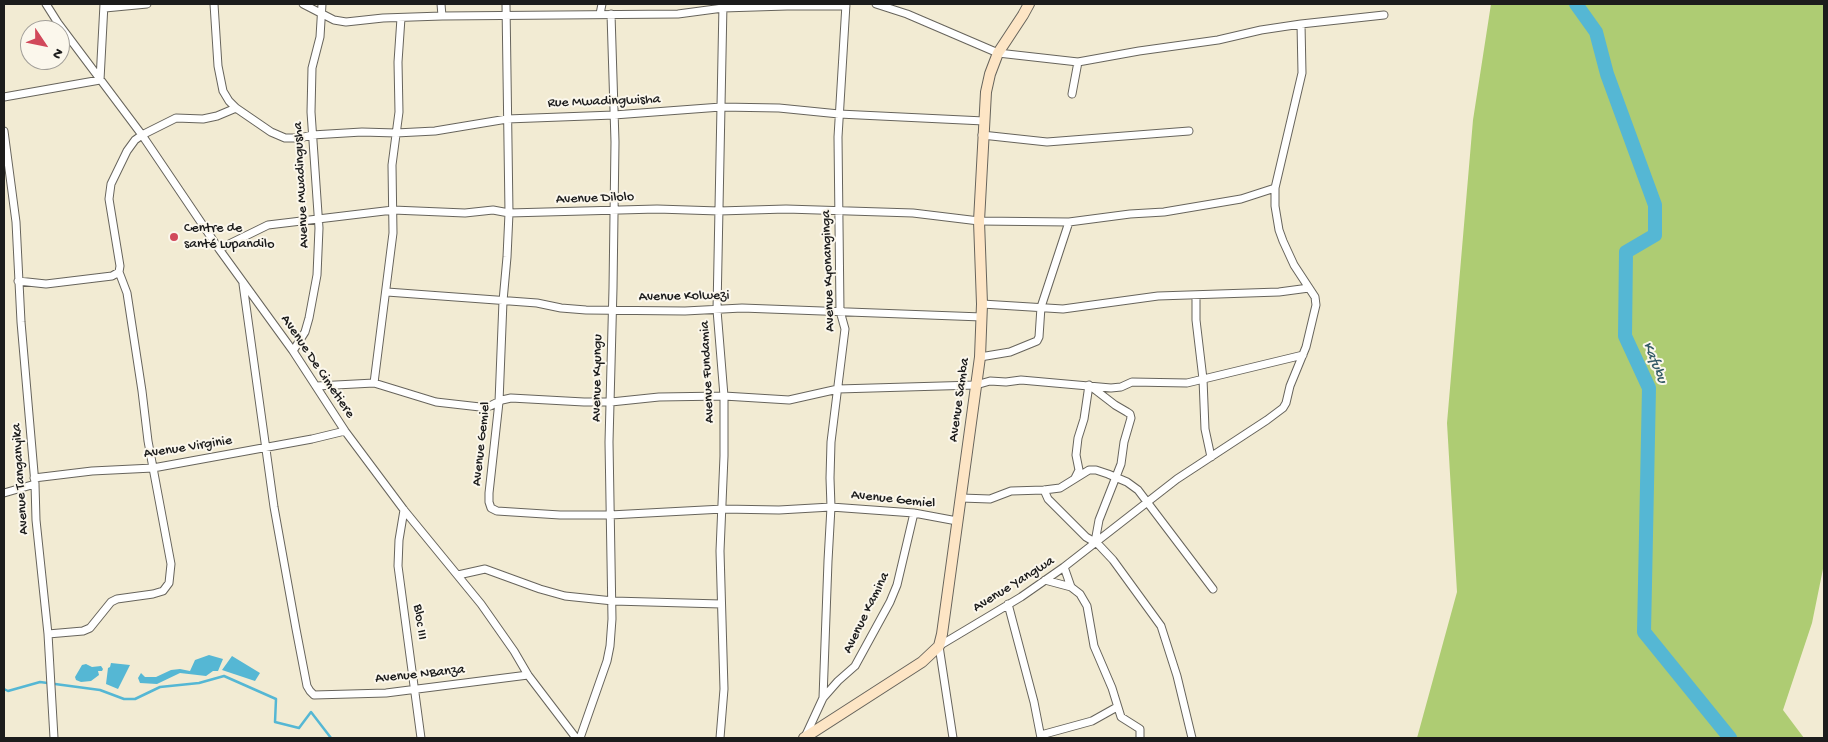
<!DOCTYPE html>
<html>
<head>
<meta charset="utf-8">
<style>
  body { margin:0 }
  #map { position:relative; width:1828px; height:742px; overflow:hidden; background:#f2ebd3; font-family:"Gochi Hand",sans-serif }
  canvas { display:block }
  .frame { position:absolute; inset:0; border:5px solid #1c1c1c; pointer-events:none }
  .north { position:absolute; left:20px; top:20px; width:50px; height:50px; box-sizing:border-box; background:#fbf7ec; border:1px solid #a29f99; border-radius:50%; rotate:124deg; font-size:14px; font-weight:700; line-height:20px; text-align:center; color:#1c1c1c }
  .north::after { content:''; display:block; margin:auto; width:18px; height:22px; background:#d1495b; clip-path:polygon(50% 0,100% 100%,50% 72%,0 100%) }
</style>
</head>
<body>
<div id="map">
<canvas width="1828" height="742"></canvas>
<div class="frame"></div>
<div class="north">N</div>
</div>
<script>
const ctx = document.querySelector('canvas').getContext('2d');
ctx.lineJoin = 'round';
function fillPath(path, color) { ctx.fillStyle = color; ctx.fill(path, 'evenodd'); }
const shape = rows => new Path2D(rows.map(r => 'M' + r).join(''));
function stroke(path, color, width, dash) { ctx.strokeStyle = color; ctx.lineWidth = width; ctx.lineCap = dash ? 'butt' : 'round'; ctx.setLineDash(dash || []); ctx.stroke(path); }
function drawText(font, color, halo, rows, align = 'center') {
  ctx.font = font + ' "Gochi Hand",sans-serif'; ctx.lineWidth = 4; ctx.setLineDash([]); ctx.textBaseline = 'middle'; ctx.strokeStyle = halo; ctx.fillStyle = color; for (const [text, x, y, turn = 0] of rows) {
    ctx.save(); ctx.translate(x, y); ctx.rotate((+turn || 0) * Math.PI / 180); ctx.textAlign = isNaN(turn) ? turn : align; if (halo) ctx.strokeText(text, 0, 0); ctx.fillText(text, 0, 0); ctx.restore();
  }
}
fillPath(shape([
  [1491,4,1824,4,1824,564,1812,623,1783,710,1804,738,1417,738,1457,592,1447,423,1473,120]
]), '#aecc73');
fillPath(shape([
  [209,655,223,659,218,671,213,671,206,676,180,673,157,684,140,683,138,678,141,673,145,677,156,677,171,670,180,669,190,671,195,660],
  [232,656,260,673,255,681,222,670],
  [111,663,130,665,118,689,106,684,108,668,110,667],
  [86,664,92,667,101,666,103,669,102,671,98,671,99,675,91,681,81,682,76,680,75,677,82,665]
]), '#55b7d4');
stroke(shape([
  [4,689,8,691,40,682,100,690,124,699,135,699,160,687,199,683,224,676,276,699,275,722,299,728,311,712,331,738]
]), '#55b7d4', 2.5);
stroke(shape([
  [1576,4,1596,32,1607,74,1655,205,1655,235,1626,252,1625,336,1649,388,1644,632,1730,738]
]), '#55b7d4', 14);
const street = shape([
  [46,4,58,23,142,135,219,249,293,351,345,431,404,510,481,604,514,651,528,675,576,738],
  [214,4,218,66,223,91,229,101,236,108,271,132,285,138,300,138,312,135,362,132,396,133,435,131,507,119,614,115,721,107,779,108,839,114,984,121],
  [303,4,334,20,346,22,383,18,442,16,678,14,723,8,787,6,846,6],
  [441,4,442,16],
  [506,4,509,213,507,257,503,301,499,402,489,493,489,502,491,508,497,511,560,515,610,515,723,509,779,510,831,507,914,513,957,521],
  [876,4,907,14,998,53,1078,62],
  [105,8,147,4],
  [600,14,602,4],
  [1072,94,1078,62,1139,51,1218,40,1261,30,1301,24],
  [4,97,100,80,104,4],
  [4,131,16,222,21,322,35,484,36,520,48,634,54,738],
  [982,135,1047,142,1189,131],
  [219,249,268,225,393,210,465,213,493,210,509,213,657,209,719,211,786,209,913,213,979,221,1069,222,1130,214,1164,212,1241,199,1275,188],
  [18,281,46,284,112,276,119,272,120,266,109,199,111,184,127,151,135,140,142,135,176,118,203,119,217,116,236,108],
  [243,284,274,507,296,629,307,686,310,691,314,695,386,693,528,675],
  [387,292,537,303,561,308,586,310,685,311,742,308,982,317],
  [1196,296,1196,320,1203,379,1205,429,1211,457],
  [982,304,1063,309,1158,296,1279,292,1309,288],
  [293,351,305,332,309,318,317,275,319,228,311,112,312,68,320,37,322,4],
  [980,357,1010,352,1037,341,1039,337,1041,307,1069,222],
  [374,383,393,233,392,165,399,112,398,62,401,18],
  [317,386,374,383,436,402,480,407,490,406,502,400,511,398,584,402,611,402,659,397,724,396,789,400,838,389,976,385,990,381,1006,382,1021,380,1111,388,1121,387,1132,382,1187,383,1303,355],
  [34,478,92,471,153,468,312,439,345,431],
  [1075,478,1079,470,1076,455,1078,438,1084,419,1089,385,1115,405,1127,412,1130,414,1131,418,1124,442,1121,464,1099,520,1095,542],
  [1044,490,1048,499,1086,537,1098,544,1113,560,1161,626,1177,676,1192,738],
  [4,493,35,484],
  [961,498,990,499,1011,491,1044,490,1060,488,1089,470,1096,470,1108,474,1127,482,1138,490,1213,589],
  [404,510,399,540,398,566,421,738],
  [1064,567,1177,479,1267,420,1283,408,1286,403,1290,386,1306,347,1316,305,1315,297,1294,265,1283,241,1279,230,1275,206,1275,188,1302,73,1301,24,1384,15],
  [458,575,485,569,540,589,565,596,613,601,721,604],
  [1045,580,1071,587],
  [1008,604,1034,702,1041,738],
  [48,634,83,631,90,628,111,602,117,599,153,594,163,591,169,583,171,564,148,441,142,391,127,293,119,272],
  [823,698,828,561,831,507,830,478,831,442,845,329,840,311,838,137,846,4],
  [1041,735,1092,721,1117,707],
  [805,737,823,698,838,681,855,666,890,602,897,585,914,513],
  [580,738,607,661,610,646,612,619,609,442,613,288,615,142,611,14],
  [720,738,724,689,720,551,724,456,724,396,717,310,723,4],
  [953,738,939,646,1021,597,1064,567,1071,587,1080,594,1087,606,1094,646,1112,688,1121,717,1140,729,1140,738]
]);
const secondary = shape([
  [804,738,922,662,939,646,942,634,980,357,982,304,979,221,986,92,990,74,998,53,1023,15,1029,4]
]);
stroke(street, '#67645c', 9);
stroke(secondary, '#67645c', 12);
stroke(street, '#fff', 7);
stroke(secondary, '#fde5c5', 10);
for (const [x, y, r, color] of [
  [174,237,5,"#d1495b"]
]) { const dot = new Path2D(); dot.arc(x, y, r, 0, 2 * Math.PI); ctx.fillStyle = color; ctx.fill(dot); stroke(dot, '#fbf7ec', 2); }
drawText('14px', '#1c1c1c', '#fbf7ec', [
  ["Rue Mwadingwisha",604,102,-2],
  ["Avenue Mwadingusha",302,185,-93],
  ["Avenue Dilolo",595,199,-2],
  ["Avenue Kyonanginga",829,271,-92],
  ["Avenue Kolwezi",684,297,-1],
  ["Avenue De Cimetiere",317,367,56],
  ["Avenue Fundamia",708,372,-93],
  ["Avenue Kyungu",598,378,-89],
  ["Avenue Samba",960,400,-82],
  ["Avenue Gemiel",482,444,-84],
  ["Avenue Virginie",188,448,-9],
  ["Avenue Tanganyika",21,479,-94],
  ["Avenue Gemiel",893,500,6],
  ["Avenue Yangwa",1014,585,-32],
  ["Avenue Kamina",867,613,-64],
  ["Bloc III",419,622,82],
  ["Avenue NBanza",420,675,-6]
]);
drawText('14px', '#1c1c1c', '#fbf7ec', [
  ["Centre de",184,229],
  ["santé Lupandilo",184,245]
], 'left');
drawText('italic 15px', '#335a66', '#fbf7ec', [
  ["Kafubu",1654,363,68]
]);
</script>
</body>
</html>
